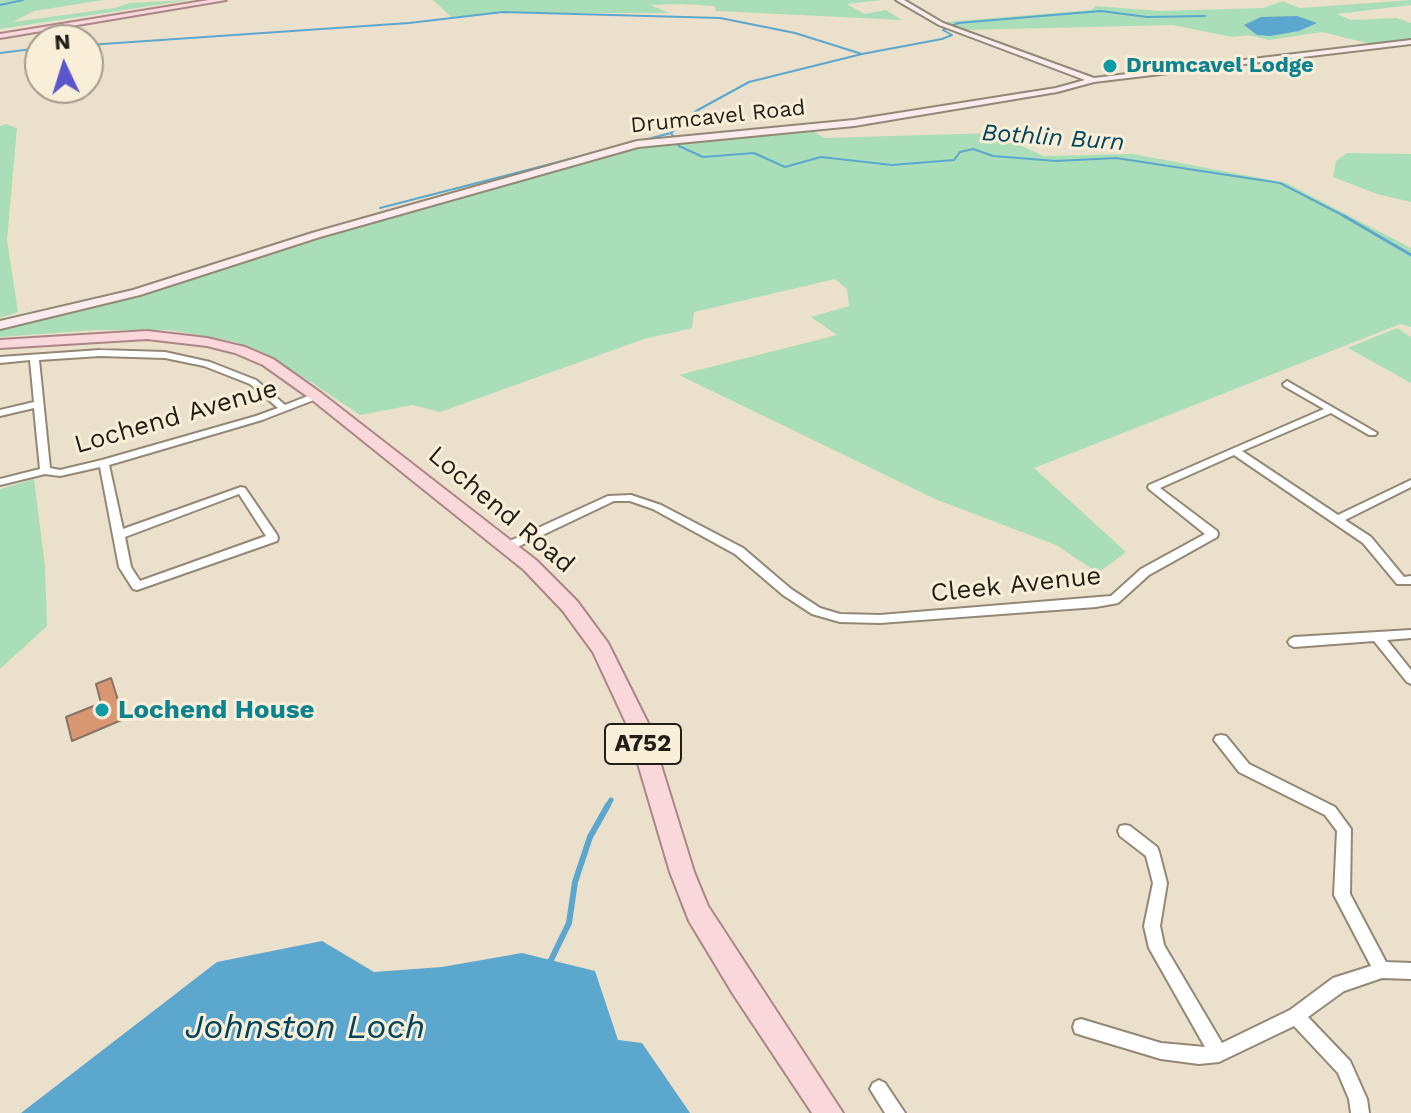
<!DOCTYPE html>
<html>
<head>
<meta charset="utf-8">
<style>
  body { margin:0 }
  #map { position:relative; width:1411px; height:1113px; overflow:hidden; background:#ebe0cb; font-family:"Work Sans",sans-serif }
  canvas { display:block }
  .north { position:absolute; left:24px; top:24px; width:80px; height:80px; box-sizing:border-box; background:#f9eed8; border:2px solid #a39b8a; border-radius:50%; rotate:356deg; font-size:22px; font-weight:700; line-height:32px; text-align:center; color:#221e16 }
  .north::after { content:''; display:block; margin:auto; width:28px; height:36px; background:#5c56ce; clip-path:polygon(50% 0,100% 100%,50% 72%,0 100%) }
</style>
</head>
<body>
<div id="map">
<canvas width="1411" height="1113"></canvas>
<div class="north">N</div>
</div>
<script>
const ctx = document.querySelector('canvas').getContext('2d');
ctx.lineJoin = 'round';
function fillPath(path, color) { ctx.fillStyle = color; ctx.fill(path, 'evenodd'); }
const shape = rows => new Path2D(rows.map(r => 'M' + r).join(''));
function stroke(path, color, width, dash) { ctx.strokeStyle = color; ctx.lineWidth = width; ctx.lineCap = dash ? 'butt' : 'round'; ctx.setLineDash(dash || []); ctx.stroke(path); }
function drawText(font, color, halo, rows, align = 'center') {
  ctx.font = font + ' "Work Sans",sans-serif'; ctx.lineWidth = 6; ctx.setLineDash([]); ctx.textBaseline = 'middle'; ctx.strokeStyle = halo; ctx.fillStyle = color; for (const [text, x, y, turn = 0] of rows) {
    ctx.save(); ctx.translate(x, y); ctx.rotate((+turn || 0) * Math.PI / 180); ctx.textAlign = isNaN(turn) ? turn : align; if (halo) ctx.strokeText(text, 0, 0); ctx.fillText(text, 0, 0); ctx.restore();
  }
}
fillPath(shape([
  [0,0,103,0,34,11,13,22,115,8,129,3,189,0,0,29],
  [433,0,882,0,847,4,864,14,886,10,902,20,716,11,715,6,682,4,650,5,670,13,493,13,451,17],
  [1411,0,1411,5,1337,14,1351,20,1397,18,1411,23,1411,39,1371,44,1322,32,1269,40,1248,35,1232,37,1172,25,965,30,946,22,1091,10,1096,6,1159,11,1264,8,1282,1,1300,8],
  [6,124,17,128,7,240,18,312,0,318,0,126],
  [810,129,824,138,993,133,1044,156,1133,154,1286,183,1411,248,1411,327,1400,324,1034,468,1126,552,1098,573,1056,545,935,499,679,375,837,335,811,317,849,306,847,289,835,279,694,312,692,328,644,339,440,412,413,405,360,415,311,382,237,342,169,330,96,330,0,337,0,328,144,294,491,186,641,146],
  [1347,153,1411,154,1411,202,1377,194,1333,177,1336,161],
  [1397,328,1411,337,1411,383,1348,348],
  [34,479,45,566,47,626,0,669,0,489]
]), '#aadeb8');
fillPath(shape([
  [1297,16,1317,23,1299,31,1270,36,1257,35,1244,25,1261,17],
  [322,941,374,972,442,967,522,953,595,971,618,1040,642,1043,690,1113,21,1113,217,962]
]), '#5ca7cd');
stroke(shape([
  [0,5,23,0],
  [88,45,409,23,503,12,720,18,795,33,862,54,749,82,696,111,671,133,679,146,703,157,754,153,785,167,821,157,892,165,954,160,960,152,973,149,993,156,1056,161,1116,158,1280,183,1348,218],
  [0,53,40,48],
  [862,54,942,39,952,35,943,30,958,23,1101,11,1147,17,1205,16],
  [380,208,671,133]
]), '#5ca7cd', 2);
stroke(shape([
  [1344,216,1411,255]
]), '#5ca7cd', 3);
stroke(shape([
  [607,807,611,800]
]), '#5ca7cd', 5);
stroke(shape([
  [551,960,569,923,575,882,590,837,608,805]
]), '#5ca7cd', 6);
const building = shape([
  [111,678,124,719,72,741,66,717,101,703,96,684,111,678]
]);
fillPath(building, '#d89771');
stroke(building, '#877367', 2);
const street = shape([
  [100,350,165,352,210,362,256,380,285,405,313,394,319,394,319,398,262,420,109,465,123,529,241,487,245,488,277,535,278,538,277,541,137,590,133,589,119,567,100,467,60,476,45,474,0,485,0,479,40,469,34,408,0,416,0,410,34,402,30,360,0,363,0,357,100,350],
  [100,356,165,358,204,366,250,384,278,408,256,416,102,460,60,470,50,468,39,360,100,356],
  [239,494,266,536,140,581,131,567,125,537,239,494],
  [1287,381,1377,433,1375,435,1369,435,1331,413,1242,451,1338,515,1411,480,1411,487,1345,520,1371,537,1404,577,1411,576,1411,584,1397,584,1363,543,1234,455,1160,488,1217,531,1218,534,1217,537,1149,575,1118,603,1096,607,880,623,840,622,812,614,783,595,735,554,653,509,630,501,614,501,511,550,507,551,502,547,503,544,608,496,631,495,661,505,743,548,791,589,820,608,840,614,880,615,1111,596,1141,569,1205,534,1149,489,1148,487,1149,485,1324,409,1284,386,1283,384,1287,381],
  [1411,630,1411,638,1387,640,1411,670,1411,684,1407,682,1374,641,1294,647,1290,645,1288,642,1290,639,1294,637,1411,630],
  [1221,735,1226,736,1249,764,1335,807,1351,829,1350,894,1386,962,1411,963,1411,979,1382,978,1344,991,1308,1017,1350,1061,1367,1099,1369,1113,1351,1113,1349,1099,1338,1073,1294,1026,1219,1062,1199,1064,1161,1059,1081,1035,1075,1033,1073,1027,1075,1021,1081,1019,1161,1043,1205,1047,1149,948,1144,926,1153,883,1146,856,1120,836,1118,831,1120,826,1125,825,1130,826,1157,847,1159,852,1167,883,1160,926,1164,945,1222,1043,1290,1010,1333,978,1371,966,1334,895,1337,831,1325,815,1239,772,1214,740,1216,736,1221,735],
  [879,1080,885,1083,905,1113,885,1113,870,1089,873,1083,879,1080]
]);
const secondary = shape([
  [896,0,904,0,943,23,1094,78,1411,40,1411,44,1094,82,1057,92,854,126,638,147,320,237,140,295,0,329,0,321,133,290,312,233,637,141,854,120,1056,88,1085,80,939,25,896,0]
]);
const primary = shape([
  [209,0,226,0,0,38,0,34,209,0],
  [147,331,207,338,245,347,273,359,321,393,536,560,577,601,608,643,648,723,694,872,708,906,843,1113,812,1113,733,994,689,921,670,872,626,723,593,652,563,611,524,570,311,399,263,365,235,353,207,346,147,339,0,348,0,340,147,331]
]);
stroke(street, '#928875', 4);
stroke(secondary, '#928875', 4);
stroke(primary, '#ac8586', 4);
fillPath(street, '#fff');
fillPath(secondary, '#fcebed');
fillPath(primary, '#fad7db');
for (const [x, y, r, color] of [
  [1110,66,8,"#0f9aa8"],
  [102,710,8,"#0f9aa8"]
]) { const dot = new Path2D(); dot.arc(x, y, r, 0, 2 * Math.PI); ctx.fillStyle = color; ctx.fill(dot); stroke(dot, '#f9eed8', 3); }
drawText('bold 22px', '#0d838f', '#f9eed8', [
  ["Drumcavel Lodge",1126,66]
], 'left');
drawText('22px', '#221e16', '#f9eed8', [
  ["Drumcavel Road",718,117,-6]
]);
drawText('italic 24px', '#01445e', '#f9eed8', [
  ["Bothlin Burn",1053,138,4]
]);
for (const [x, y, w] of [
  [643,744,76]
]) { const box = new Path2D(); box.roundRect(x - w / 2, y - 20, w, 40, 6); ctx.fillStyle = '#f9eed8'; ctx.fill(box); stroke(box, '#221e16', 2); }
drawText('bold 24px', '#221e16', null, [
  ["A752",643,744]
]);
drawText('26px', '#221e16', '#f9eed8', [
  ["Lochend Avenue",176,417,-16],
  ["Lochend Road",501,510,40],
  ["Cleek Avenue",1016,585,-6]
]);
drawText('bold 26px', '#0d838f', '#f9eed8', [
  ["Lochend House",118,710]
], 'left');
drawText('italic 34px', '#01445e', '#f9eed8', [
  ["Johnston Loch",305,1028]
]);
</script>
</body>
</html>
